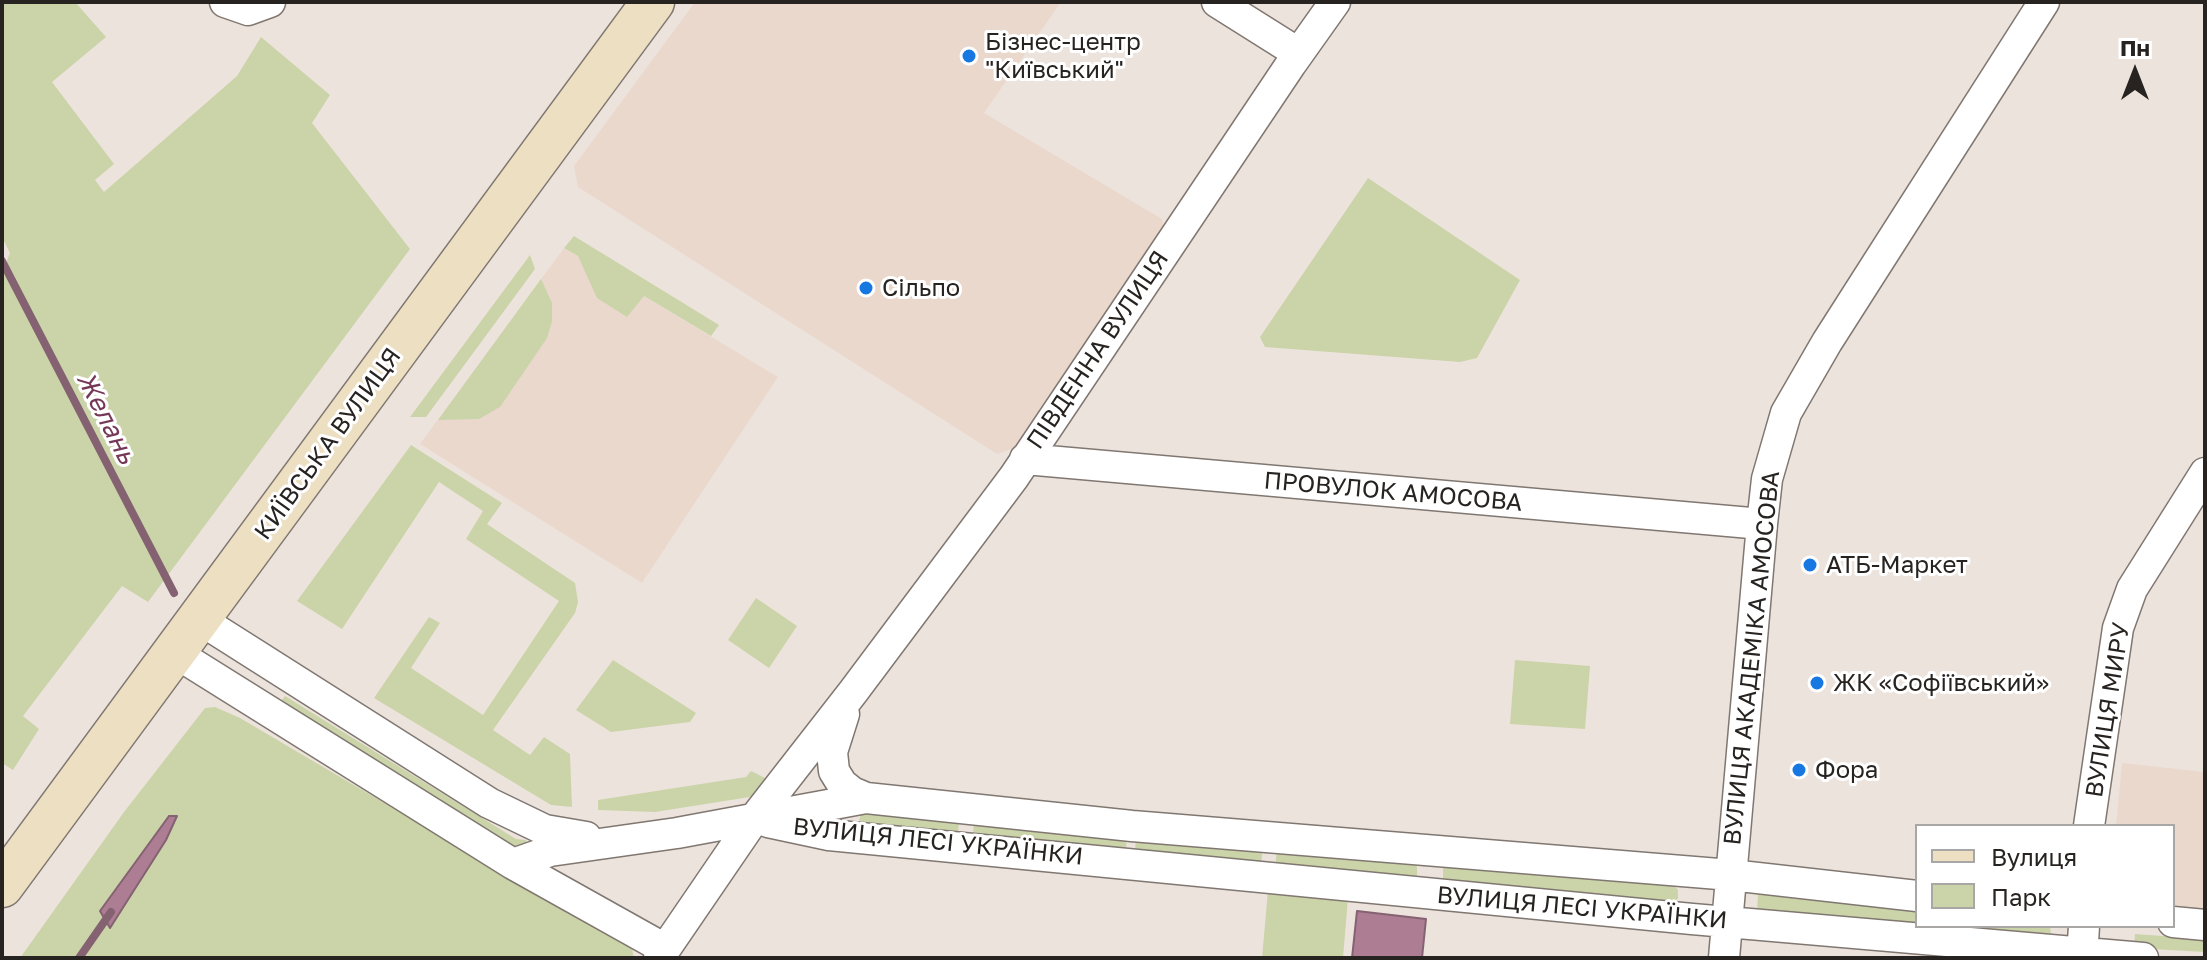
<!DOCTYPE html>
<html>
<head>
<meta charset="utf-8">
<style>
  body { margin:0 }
  #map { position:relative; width:2207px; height:960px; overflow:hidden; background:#ede3dd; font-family:"Golos Text",sans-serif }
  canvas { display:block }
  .frame { position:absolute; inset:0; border:4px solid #272321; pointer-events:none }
  .legend { position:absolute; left:1915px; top:824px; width:260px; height:104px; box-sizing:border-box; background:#fff; border:2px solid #a9a7a6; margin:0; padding:10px 14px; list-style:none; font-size:24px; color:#272321 }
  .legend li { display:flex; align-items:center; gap:16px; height:40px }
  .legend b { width:40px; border:2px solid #a9a7a6 }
  .north { position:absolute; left:2095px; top:32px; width:80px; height:80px; -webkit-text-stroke:6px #fff; paint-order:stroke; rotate:0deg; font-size:22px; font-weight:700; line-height:32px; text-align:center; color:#272321 }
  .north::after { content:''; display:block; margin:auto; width:28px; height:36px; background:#272321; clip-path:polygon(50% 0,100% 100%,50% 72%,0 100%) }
</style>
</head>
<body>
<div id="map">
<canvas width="2207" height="960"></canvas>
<div class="frame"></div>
<ul class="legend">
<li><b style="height:10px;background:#ecdfc2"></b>Вулиця</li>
<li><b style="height:22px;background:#cbd4a8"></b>Парк</li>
</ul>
<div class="north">Пн</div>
</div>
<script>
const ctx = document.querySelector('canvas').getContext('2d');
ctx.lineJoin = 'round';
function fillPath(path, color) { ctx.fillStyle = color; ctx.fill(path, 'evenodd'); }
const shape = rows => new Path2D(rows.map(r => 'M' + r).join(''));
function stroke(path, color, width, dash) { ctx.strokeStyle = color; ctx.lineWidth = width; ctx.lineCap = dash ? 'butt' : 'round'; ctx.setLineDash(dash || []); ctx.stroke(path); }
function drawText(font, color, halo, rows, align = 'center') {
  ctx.font = font + ' "Golos Text",sans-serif'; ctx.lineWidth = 6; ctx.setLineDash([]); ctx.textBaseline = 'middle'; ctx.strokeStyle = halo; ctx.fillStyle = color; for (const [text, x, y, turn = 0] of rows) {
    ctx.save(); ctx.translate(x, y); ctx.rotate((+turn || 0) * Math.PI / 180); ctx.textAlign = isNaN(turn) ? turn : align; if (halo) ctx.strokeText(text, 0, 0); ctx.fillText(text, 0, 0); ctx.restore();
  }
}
fillPath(shape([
  [695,2,1061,2,984,113,1162,219,1164,230,1017,447,997,454,578,187,574,166],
  [564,248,778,377,642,583,420,444],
  [2122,763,2205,772,2205,913,2173,909,2173,826,2116,826]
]), '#ead8cd');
fillPath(shape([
  [2,2,75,2,106,37,52,82,114,164,95,180,104,192,237,76,261,37,330,95,312,123,410,249,148,602,122,586,23,716,39,729,13,770,2,763,2,273,10,253,2,237],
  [1368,178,1520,280,1477,358,1460,362,1265,347,1260,337],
  [574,236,719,325,711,336,644,296,627,317,597,298,578,256,564,248],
  [530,255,535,269,426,417,410,417],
  [541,279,552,303,552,321,547,338,500,407,479,419,438,420],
  [411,445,502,503,487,524,575,583,578,602,575,613,493,730,530,755,544,737,570,754,572,807,551,805,374,698,429,617,440,623,411,668,483,715,559,601,466,539,483,511,439,482,342,629,297,601],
  [756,598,797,626,769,668,728,640],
  [613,660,696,713,690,722,611,732,576,710],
  [1515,660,1590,666,1585,729,1510,724],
  [285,696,516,839,526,840,528,847,521,852,277,707],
  [215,707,240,718,632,949,634,958,20,958,124,812,205,708],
  [751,771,767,779,756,796,655,812,598,810,598,800,746,777],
  [862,811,959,817,958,836,869,827,859,820],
  [974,818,1127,832,1126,851,973,837],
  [1136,835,1263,848,1261,864,1135,852],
  [1277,850,1413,862,1417,867,1417,875,1413,881,1275,867],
  [1443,866,1674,885,1678,890,1678,898,1674,903,1443,884],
  [1268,890,1348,898,1343,958,1262,958],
  [1758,894,1917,910,1917,926,2050,926,2051,935,2045,939,1757,911],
  [2135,934,2205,939,2205,952,2134,948]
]), '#cbd4a8');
const water = shape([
  [169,816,177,816,166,840,110,928,100,911,169,816],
  [1357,911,1426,919,1422,958,1352,958,1357,911]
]);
fillPath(water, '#ac7d93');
stroke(water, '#846271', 2);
stroke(shape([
  [2,261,174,593],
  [79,958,111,912]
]), '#846271', 8);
const minor = shape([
  [225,2,248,10,270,2],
  [1217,2,1298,53],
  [1025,459,1762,524],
  [199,619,489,803,545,830,586,837],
  [174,652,513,864,665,949],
  [844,714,832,752,834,771,842,784,852,792,866,798],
  [768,822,829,835,1692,919,2143,958],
  [2089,826,2118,628,2132,589,2205,473],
  [513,864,550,851,677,833,866,798,1132,826,1731,875,1917,896],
  [2173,922,2205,925],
  [659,958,754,819,853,692,1014,477,1291,64,1335,2],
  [1724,958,1762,524,1767,479,1786,413,1827,342,2044,2],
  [2082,958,2084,926]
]);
const secondary = shape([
  [2,886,653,2]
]);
stroke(minor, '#807771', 33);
stroke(secondary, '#807771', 45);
stroke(minor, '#fff', 30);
stroke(secondary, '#ecdfc2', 42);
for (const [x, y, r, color] of [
  [969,56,8,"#1778e1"],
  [866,288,8,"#1778e1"],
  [1810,565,8,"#1778e1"],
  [1817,683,8,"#1778e1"],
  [1799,770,8,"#1778e1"]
]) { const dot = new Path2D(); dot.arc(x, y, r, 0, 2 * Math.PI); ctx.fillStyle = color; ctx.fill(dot); stroke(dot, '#fff', 3); }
drawText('24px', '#272321', '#fff', [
  ["Бізнес-центр",985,42],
  ["\"Київський\"",985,70],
  ["Сільпо",882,288],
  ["АТБ-Маркет",1826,565],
  ["ЖК «Софіївський»",1833,683],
  ["Фора",1815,770]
], 'left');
drawText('24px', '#272321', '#fff', [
  ["ПІВДЕННА ВУЛИЦЯ",1098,350,-56],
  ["КИЇВСЬКА ВУЛИЦЯ",328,444,-54],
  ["ПРОВУЛОК АМОСОВА",1393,492,5],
  ["ВУЛИЦЯ АКАДЕМІКА АМОСОВА",1752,658,-84],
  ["ВУЛИЦЯ МИРУ",2108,710,-81],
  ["ВУЛИЦЯ ЛЕСІ УКРАЇНКИ",938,842,6],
  ["ВУЛИЦЯ ЛЕСІ УКРАЇНКИ",1582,908,5]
]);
drawText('italic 26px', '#763857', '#fff', [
  ["Желань",106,418,63]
]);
</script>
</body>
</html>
